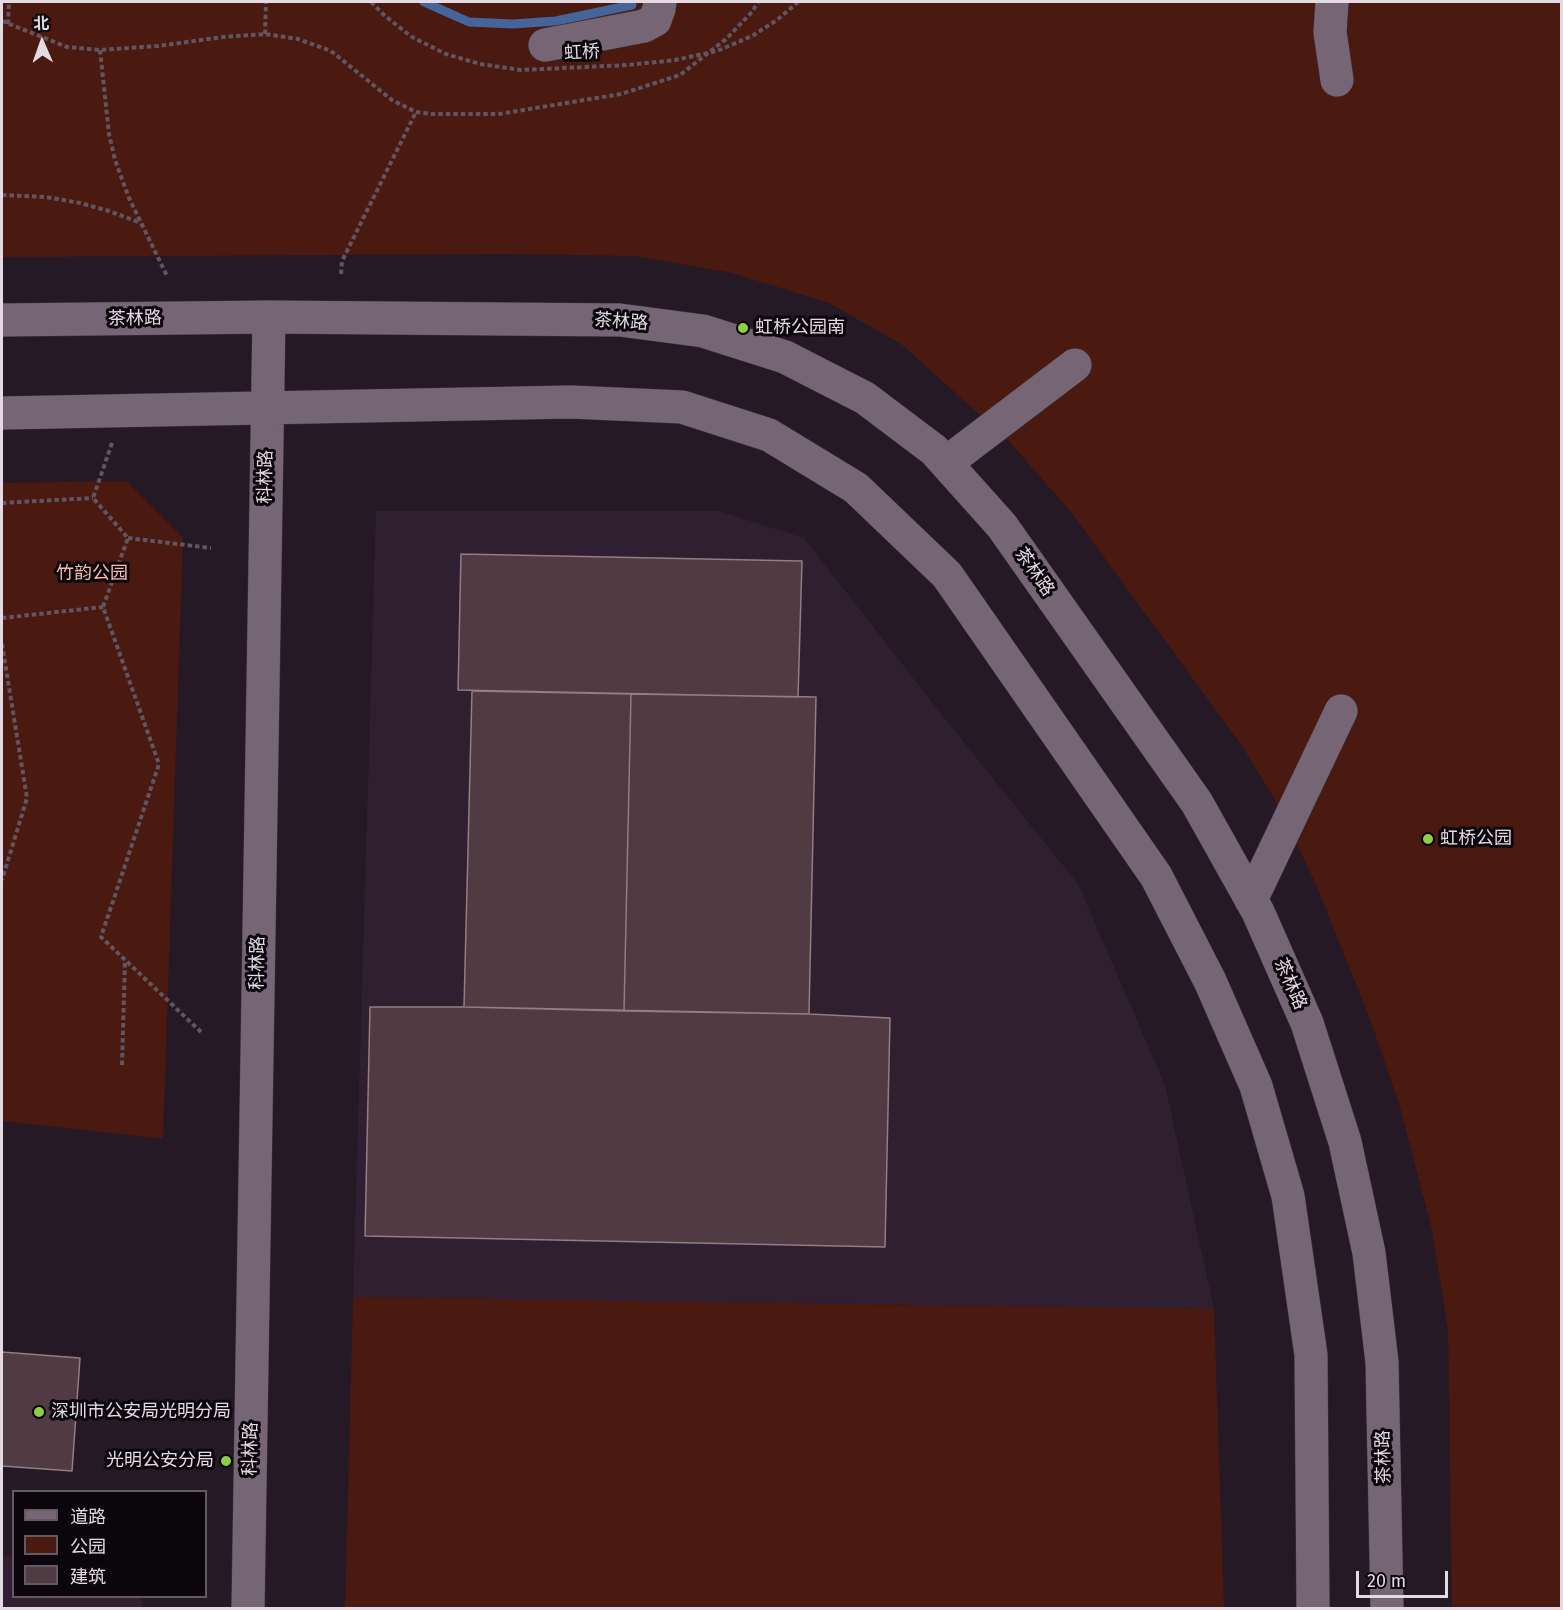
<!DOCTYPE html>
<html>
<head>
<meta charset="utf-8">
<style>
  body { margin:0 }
  #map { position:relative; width:1563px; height:1610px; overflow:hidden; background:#251925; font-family:"Fira Sans","Noto Sans SC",sans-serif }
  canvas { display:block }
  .frame { position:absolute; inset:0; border:3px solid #e3dae3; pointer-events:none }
  .legend { position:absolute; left:12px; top:1490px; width:195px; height:108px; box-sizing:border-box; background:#0b060b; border:2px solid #615b61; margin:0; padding:8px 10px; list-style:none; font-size:18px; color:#e3dae3 }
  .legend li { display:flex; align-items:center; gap:12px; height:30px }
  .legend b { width:30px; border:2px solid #615b61 }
  .north { position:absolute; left:12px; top:12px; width:60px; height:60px; -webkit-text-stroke:4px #0b060b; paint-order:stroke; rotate:358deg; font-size:16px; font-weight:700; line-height:24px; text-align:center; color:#e3dae3 }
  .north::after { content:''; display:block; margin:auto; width:21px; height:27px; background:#e3dae3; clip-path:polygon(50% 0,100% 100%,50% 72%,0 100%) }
  .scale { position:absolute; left:1356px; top:1571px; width:92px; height:27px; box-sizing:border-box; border:3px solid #e3dae3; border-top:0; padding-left:8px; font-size:18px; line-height:21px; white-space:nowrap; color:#e3dae3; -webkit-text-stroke:4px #0b060b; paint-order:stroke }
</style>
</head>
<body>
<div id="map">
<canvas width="1563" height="1610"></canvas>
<div class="frame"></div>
<ul class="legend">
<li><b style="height:8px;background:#766675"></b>道路</li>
<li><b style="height:16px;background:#4a1910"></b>公园</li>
<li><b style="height:16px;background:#4f3b41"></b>建筑</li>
</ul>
<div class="north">北</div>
<div class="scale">20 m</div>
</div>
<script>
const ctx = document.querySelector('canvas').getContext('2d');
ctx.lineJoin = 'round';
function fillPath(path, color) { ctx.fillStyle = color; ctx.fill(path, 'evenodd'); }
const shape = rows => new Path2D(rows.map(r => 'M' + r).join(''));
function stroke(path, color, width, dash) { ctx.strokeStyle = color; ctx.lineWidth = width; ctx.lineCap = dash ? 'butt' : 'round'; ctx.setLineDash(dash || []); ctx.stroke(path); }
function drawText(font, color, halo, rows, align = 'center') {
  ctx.font = font + ' "Fira Sans","Noto Sans SC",sans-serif'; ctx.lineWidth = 6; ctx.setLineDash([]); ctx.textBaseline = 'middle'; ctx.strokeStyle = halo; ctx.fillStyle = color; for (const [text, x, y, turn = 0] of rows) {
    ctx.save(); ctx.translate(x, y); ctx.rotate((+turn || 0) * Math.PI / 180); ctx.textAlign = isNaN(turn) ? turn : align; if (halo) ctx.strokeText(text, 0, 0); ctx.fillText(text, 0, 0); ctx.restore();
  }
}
fillPath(shape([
  [376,511,719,511,804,538,934,705,1078,884,1165,1085,1214,1309,353,1297],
  [2,1556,13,1557,14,1596,142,1597,142,1608,2,1608]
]), '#301f30');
fillPath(shape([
  [2,2,1561,2,1561,1608,1452,1608,1448,1329,1431,1226,1400,1107,1369,1016,1314,880,1274,798,1242,746,1071,512,1007,439,901,344,829,303,732,273,636,256,505,254,2,257],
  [126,481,183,538,163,1139,2,1121,2,483],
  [353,1297,1214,1309,1224,1608,345,1608]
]), '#4a1910');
stroke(shape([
  [424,2,469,22,513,24,556,21,632,5]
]), '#45659a', 9);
const building = shape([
  [461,554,802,561,798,697,458,690,461,554],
  [472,691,631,694,624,1011,464,1007,472,691],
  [631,694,816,697,809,1014,624,1011,631,694],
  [370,1007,464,1007,809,1014,890,1018,885,1247,365,1236,370,1007],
  [2,1352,80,1358,72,1471,2,1466,2,1352]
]);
fillPath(building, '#4f3b41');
stroke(building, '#947d84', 1.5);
const minor = shape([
  [1332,2,1330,32,1337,80],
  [545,45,644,26,655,20,659,9,660,2],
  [2,320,269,317,620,320,703,331,785,357,865,398,934,450,1002,526,1197,803,1258,912,1307,1023,1345,1142,1369,1253,1382,1362,1387,1608],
  [2,413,571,402,682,407,769,435,856,488,947,575,1156,876,1210,981,1256,1086,1288,1196,1311,1355,1313,1608],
  [946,463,1075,365],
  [1251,900,1341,711],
  [248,1608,269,317]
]);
stroke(minor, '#3d333d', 34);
stroke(shape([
  [2,21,67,47,100,50,158,46,223,37,265,34,298,39,331,51,392,100,416,112,431,114,499,114,621,94,680,75,726,39,752,12,758,2],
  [8,24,9,2],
  [265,34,266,2],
  [100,50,109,134,115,160,129,198,167,276],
  [2,195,46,197,80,203,109,211,141,223],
  [341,274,342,261,416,112],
  [112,443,93,498,128,538,103,607,159,764,101,937,201,1032],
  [2,503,93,498],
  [128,538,211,548],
  [2,618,103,607],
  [2,644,27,798,2,880],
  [122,1065,125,960]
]), '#605560', 4, [4.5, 3]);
stroke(minor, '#766675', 33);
stroke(shape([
  [371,2,385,16,412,37,446,54,480,64,521,70,628,65,675,60,717,51,752,36,777,20,798,2]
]), '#605560', 4, [4.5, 3]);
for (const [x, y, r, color] of [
  [743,328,6,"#8ece43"],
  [1428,839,6,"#8ece43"],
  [39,1412,6,"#8ece43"],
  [226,1461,6,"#8ece43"]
]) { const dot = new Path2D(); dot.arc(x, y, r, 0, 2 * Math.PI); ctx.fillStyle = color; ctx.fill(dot); stroke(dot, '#0b060b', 2); }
drawText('18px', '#e3dae3', '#0b060b', [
  ["虹桥",582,53,-3],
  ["茶林路",135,319,-1],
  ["茶林路",621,322,4],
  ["科林路",266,477,-89],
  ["茶林路",1034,572,55],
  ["科林路",258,963,-89],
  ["茶林路",1290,984,66],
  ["科林路",251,1449,-89],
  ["茶林路",1384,1457,-91]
]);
drawText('18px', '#e3dae3', '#0b060b', [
  ["虹桥公园南",755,328],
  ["虹桥公园",1440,839],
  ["深圳市公安局光明分局",51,1412],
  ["光明公安分局",214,1461,"right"]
], 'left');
drawText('18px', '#f9bbae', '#0b060b', [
  ["竹韵公园",92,574]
]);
</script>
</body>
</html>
